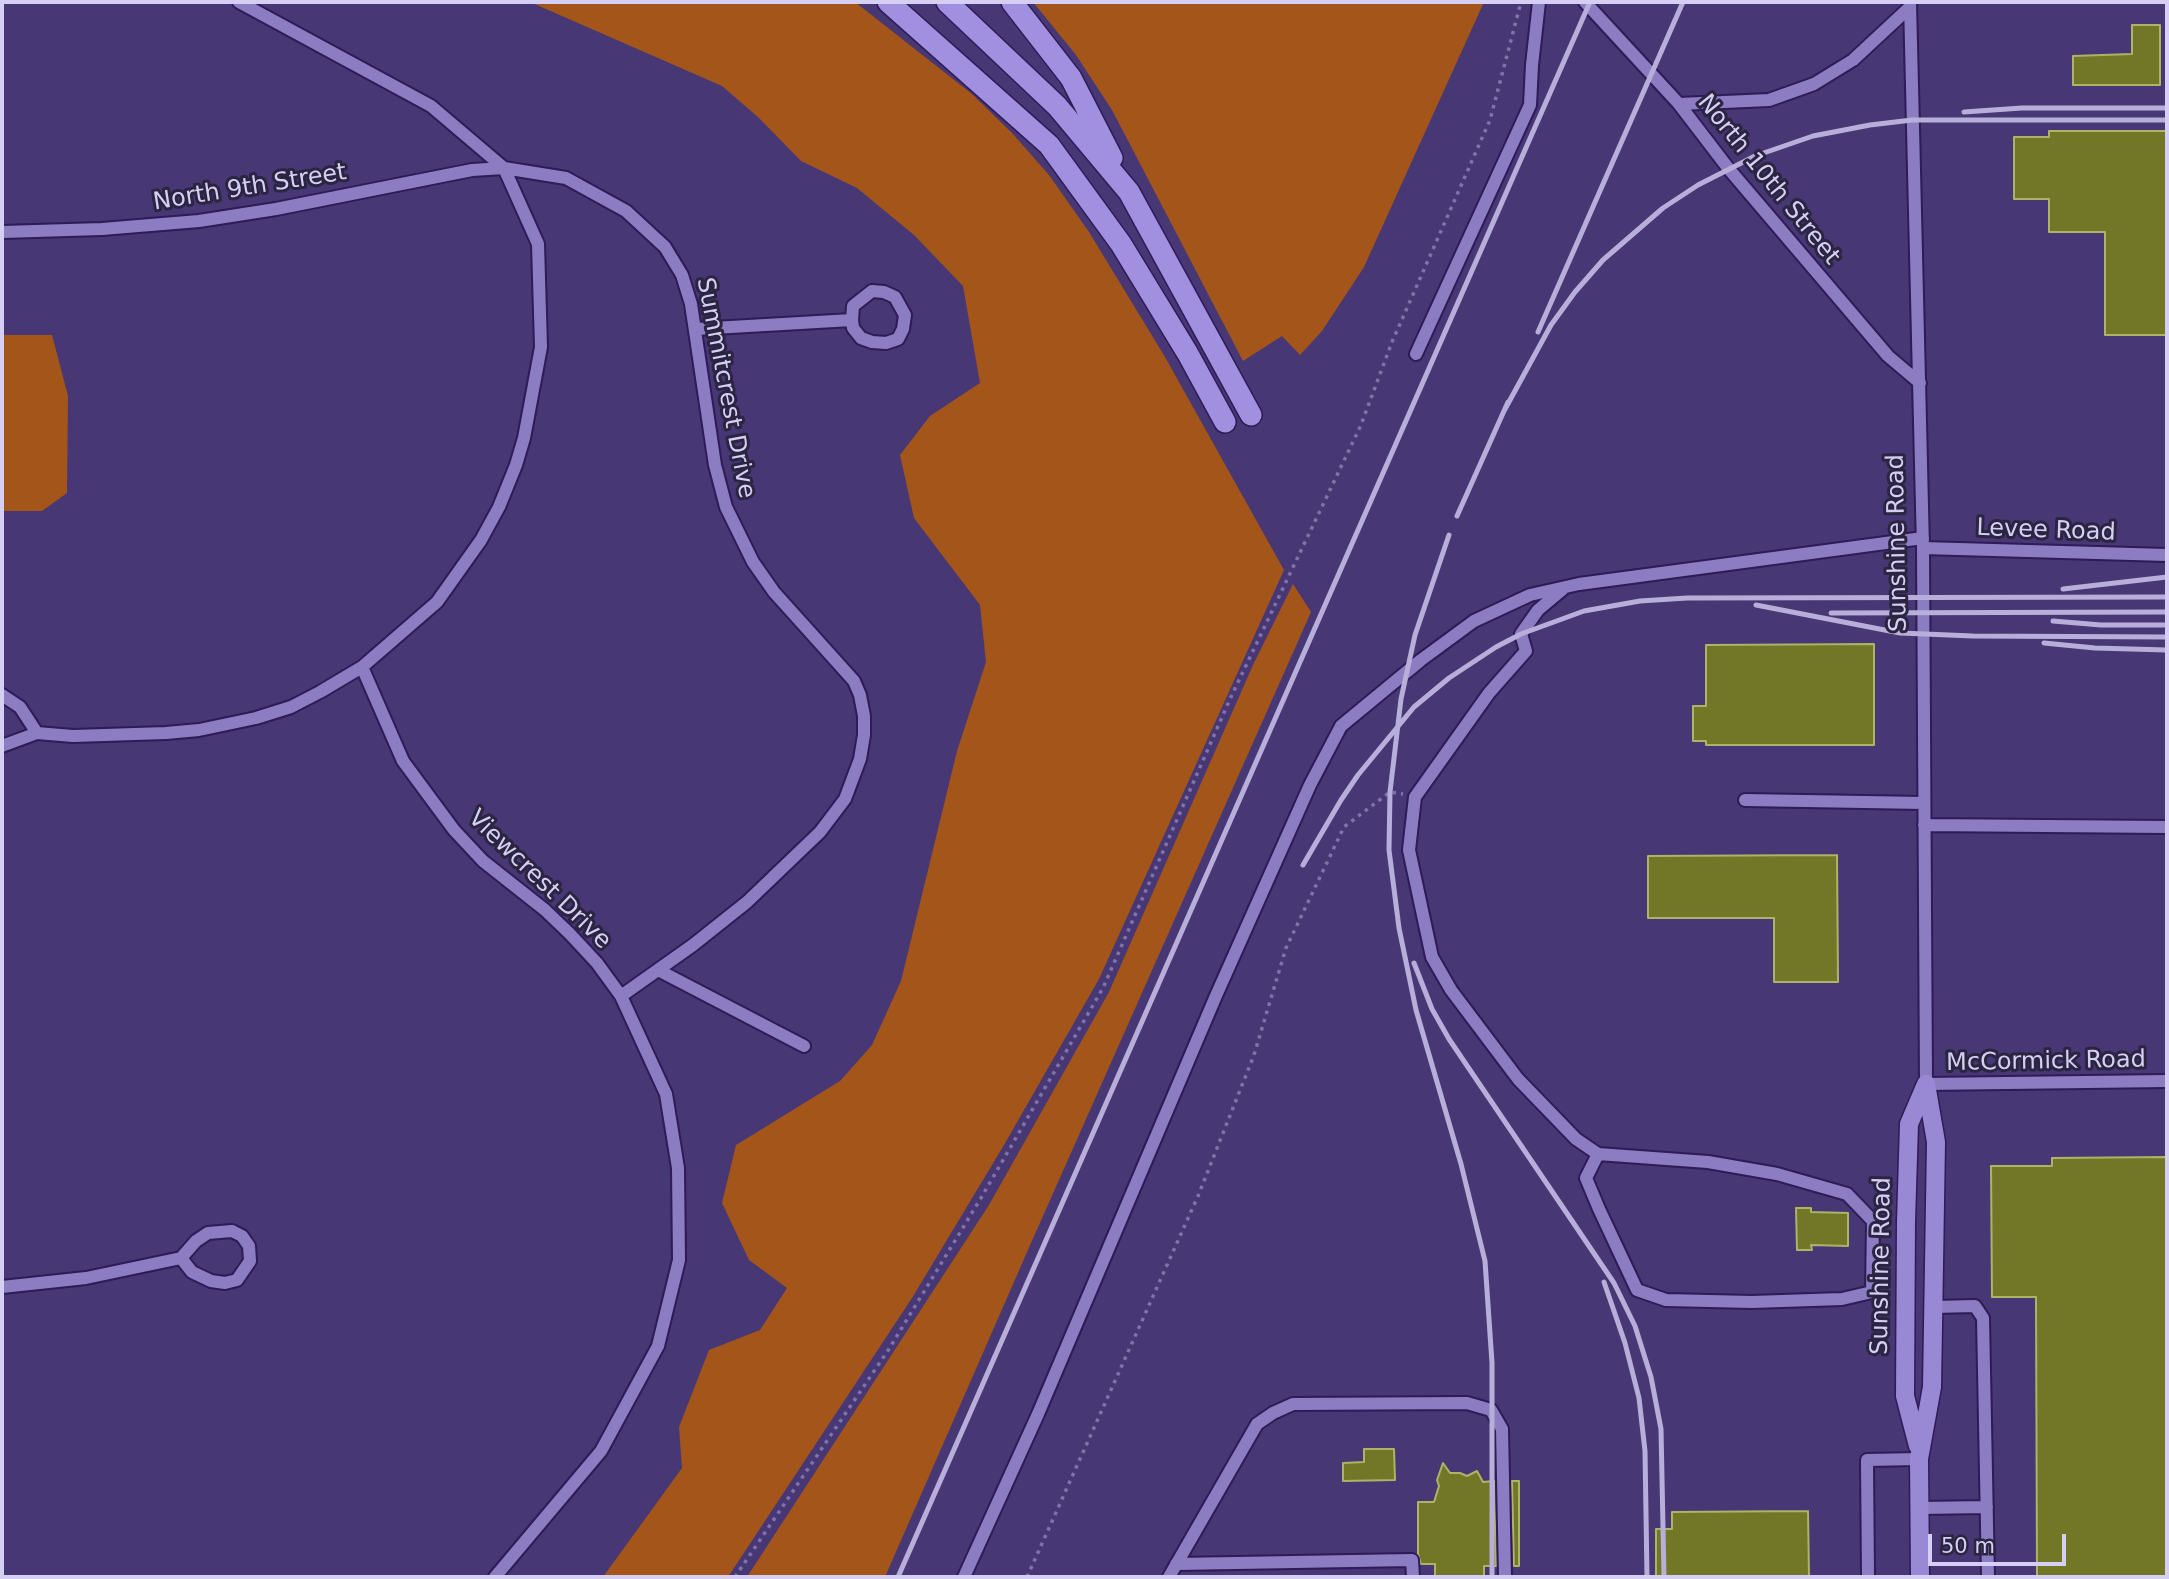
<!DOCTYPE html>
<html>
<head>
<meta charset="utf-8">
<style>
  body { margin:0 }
  #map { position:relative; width:2169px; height:1579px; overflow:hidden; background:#473775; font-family:"DejaVu Sans",sans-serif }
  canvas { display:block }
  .frame { position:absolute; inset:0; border:4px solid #d5cff4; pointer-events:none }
  .scale { position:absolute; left:1928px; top:1534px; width:138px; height:32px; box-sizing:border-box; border:4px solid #d5cff4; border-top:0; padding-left:9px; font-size:21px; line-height:24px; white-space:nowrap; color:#d5cff4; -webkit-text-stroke:5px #2b2541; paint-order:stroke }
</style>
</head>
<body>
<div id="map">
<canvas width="2169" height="1579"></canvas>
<div class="frame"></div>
<div class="scale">50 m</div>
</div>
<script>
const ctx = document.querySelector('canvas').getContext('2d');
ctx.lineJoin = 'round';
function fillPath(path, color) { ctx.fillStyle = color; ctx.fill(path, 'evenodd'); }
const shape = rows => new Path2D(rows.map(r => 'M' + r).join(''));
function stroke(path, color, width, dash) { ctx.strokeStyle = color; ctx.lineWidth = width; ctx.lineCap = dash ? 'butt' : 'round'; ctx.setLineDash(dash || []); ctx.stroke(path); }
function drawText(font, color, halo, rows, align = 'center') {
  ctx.font = font + ' "DejaVu Sans",sans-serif'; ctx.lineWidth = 6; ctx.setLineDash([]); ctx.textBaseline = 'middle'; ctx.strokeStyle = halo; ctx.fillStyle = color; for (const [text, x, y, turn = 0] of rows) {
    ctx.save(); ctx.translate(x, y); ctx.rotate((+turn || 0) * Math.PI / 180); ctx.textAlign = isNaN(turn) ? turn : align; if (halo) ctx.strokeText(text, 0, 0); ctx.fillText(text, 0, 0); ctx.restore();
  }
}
fillPath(shape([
  [530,2,855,2,972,94,1012,133,1049,175,1089,232,1165,357,1284,570,1099,979,1004,1145,912,1298,728,1577,603,1577,682,1468,679,1427,709,1350,760,1330,787,1288,749,1260,722,1203,736,1145,840,1081,872,1045,901,981,957,751,986,662,980,605,914,518,900,455,930,416,980,383,963,286,914,235,857,188,801,161,759,118,722,86],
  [1033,2,1484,2,1364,267,1322,331,1300,355,1282,336,1243,361,1112,110,1076,55],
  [2,335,52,335,68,396,67,493,42,511,2,511],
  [1293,584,1311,612,1031,1243,885,1577,747,1577,989,1205,1109,992,1253,665]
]), '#a4561a');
const building = shape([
  [2132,25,2160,25,2160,85,2073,85,2073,56,2132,54,2132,25],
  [2049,131,2167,131,2167,335,2105,335,2105,232,2049,232,2049,199,2014,199,2014,137,2049,137,2049,131],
  [1874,644,1874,745,1706,745,1706,741,1693,741,1693,706,1706,706,1706,645,1874,644],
  [1837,855,1838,982,1774,982,1774,918,1648,918,1648,856,1837,855],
  [2167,1157,2167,1577,2037,1577,2036,1297,1992,1297,1991,1166,2052,1166,2052,1158,2167,1157],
  [1796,1208,1811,1208,1811,1212,1848,1213,1848,1246,1811,1245,1812,1250,1797,1250,1796,1208],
  [1364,1449,1394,1449,1395,1480,1343,1481,1343,1463,1364,1462,1364,1449],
  [1443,1463,1450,1473,1460,1473,1467,1476,1477,1471,1483,1482,1494,1481,1496,1566,1484,1566,1484,1577,1435,1577,1435,1564,1421,1564,1418,1554,1418,1502,1434,1502,1439,1486,1437,1480,1443,1463],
  [1512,1481,1519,1481,1519,1566,1514,1566,1512,1481],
  [1808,1511,1809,1577,1656,1577,1656,1529,1672,1529,1672,1512,1808,1511]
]);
fillPath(building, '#717726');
stroke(building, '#adb465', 2);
const minor = shape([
  [1585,2,1679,104,1728,168,1888,356,1920,383],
  [1910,2,1923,548,1926,1084,2167,1081],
  [1679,104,1769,100,1814,84,1853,60,1910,7],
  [2,232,102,229,199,221,276,209,472,170,504,168,566,178,626,211,665,247,682,275,691,304,715,465,726,507,753,562,774,592,854,681,860,695,864,716,864,735,860,759,845,799,820,832,747,902,693,945,621,996],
  [696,329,852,320,853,328,861,338,872,342,886,343,898,339,903,329,905,315,895,297,884,292,872,291,853,306,852,320],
  [1416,354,1530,105,1532,65,1539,2],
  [1923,548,2167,555],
  [1563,589,1538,610,1521,634,1526,651,1489,693,1415,797,1409,850,1432,957,1451,990,1518,1079,1576,1139,1598,1154],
  [362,667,403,761,454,830,483,861,545,910,570,934,597,963,621,996,666,1094,678,1168,679,1260,658,1346,601,1451,495,1577],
  [2,695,20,707,37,733],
  [2,746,37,733,73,736,166,733,199,730,256,718,291,707,320,692,362,667,437,602,481,540,499,507,516,465,524,438,541,347,538,244,504,168,431,106,239,2],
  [1745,800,1924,803],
  [1924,825,2167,827],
  [658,970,804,1046],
  [1598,1154,1708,1162,1777,1174,1847,1194,1873,1221,1872,1292,1842,1299,1752,1302,1666,1300,1637,1290,1599,1209,1586,1178,1598,1154],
  [232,1231,242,1236,249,1246,250,1261,237,1280,225,1283,211,1281,192,1272,181,1258,196,1241,208,1233,232,1231],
  [2,1287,86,1278,181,1258],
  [1933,1307,1975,1306,1983,1318,1988,1577],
  [1919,1508,1987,1507],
  [1176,1564,1412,1560,1413,1577],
  [964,1577,1038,1414,1215,998,1310,785,1341,726,1421,660,1474,621,1530,595,1579,584,1923,538],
  [1169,1577,1257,1424,1273,1413,1293,1404,1467,1403,1491,1410,1502,1429,1505,1577],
  [1868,1577,1867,1460,1919,1459]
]);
const major = shape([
  [1918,1446,1905,1396,1906,1222,1909,1124,1926,1084],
  [1920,1577,1919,1459,1932,1387,1936,1142,1926,1084]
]);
const highway = shape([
  [888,2,1049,145,1121,244,1188,354,1225,422],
  [947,2,1057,106,1129,192,1251,415],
  [1012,2,1071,78,1112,158]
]);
stroke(minor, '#2e1b57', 16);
stroke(major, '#2e1b57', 21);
stroke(highway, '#2e1b57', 24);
stroke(shape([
  [735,1577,889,1349,981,1198,1103,988,1230,699,1361,425,1392,342,1490,120,1521,2],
  [1027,1577,1198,1196,1254,1055,1286,948,1344,827,1390,792,1403,794]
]), '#7f73a7', 3.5, [3.5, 5]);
stroke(minor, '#8c7dc2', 12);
stroke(major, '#9988d3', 18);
stroke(highway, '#a190df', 21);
stroke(shape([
  [1964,112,2022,108,2167,108],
  [1538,332,1683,2],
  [1504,411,1551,325,1575,292,1603,260,1663,208,1698,185,1755,156,1813,136,1870,125,1912,120,2167,120],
  [1457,516,1508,402],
  [1449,535,1415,635,1401,699,1390,792,1389,850,1399,928,1416,1010,1461,1164,1485,1261,1492,1363,1492,1577],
  [2063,589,2167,577],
  [1756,605,1900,633,1973,636,2167,637],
  [1831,613,2167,612],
  [2053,621,2101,625,2167,625],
  [2044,643,2095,648,2167,650],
  [1303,865,1341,800,1358,775,1414,707,1449,678,1496,647,1521,634,1584,611,1640,601,1687,598,2167,597],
  [1414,963,1432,1009,1449,1039,1614,1283,1635,1326,1651,1377,1661,1429,1664,1577],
  [1604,1282,1625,1343,1639,1398,1645,1451,1647,1577],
  [898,1577,1590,2]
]), '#b7afd9', 5);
drawText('24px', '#d5cff4', '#2b2541', [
  ["North 10th Street",1768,180,51],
  ["North 9th Street",250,188,-9],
  ["Summitcrest Drive",725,388,79],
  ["Levee Road",2046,531,2],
  ["Sunshine Road",1898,543,-91],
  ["Viewcrest Drive",539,880,44],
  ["McCormick Road",2046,1062,-1],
  ["Sunshine Road",1882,1266,-89]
]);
</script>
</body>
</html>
